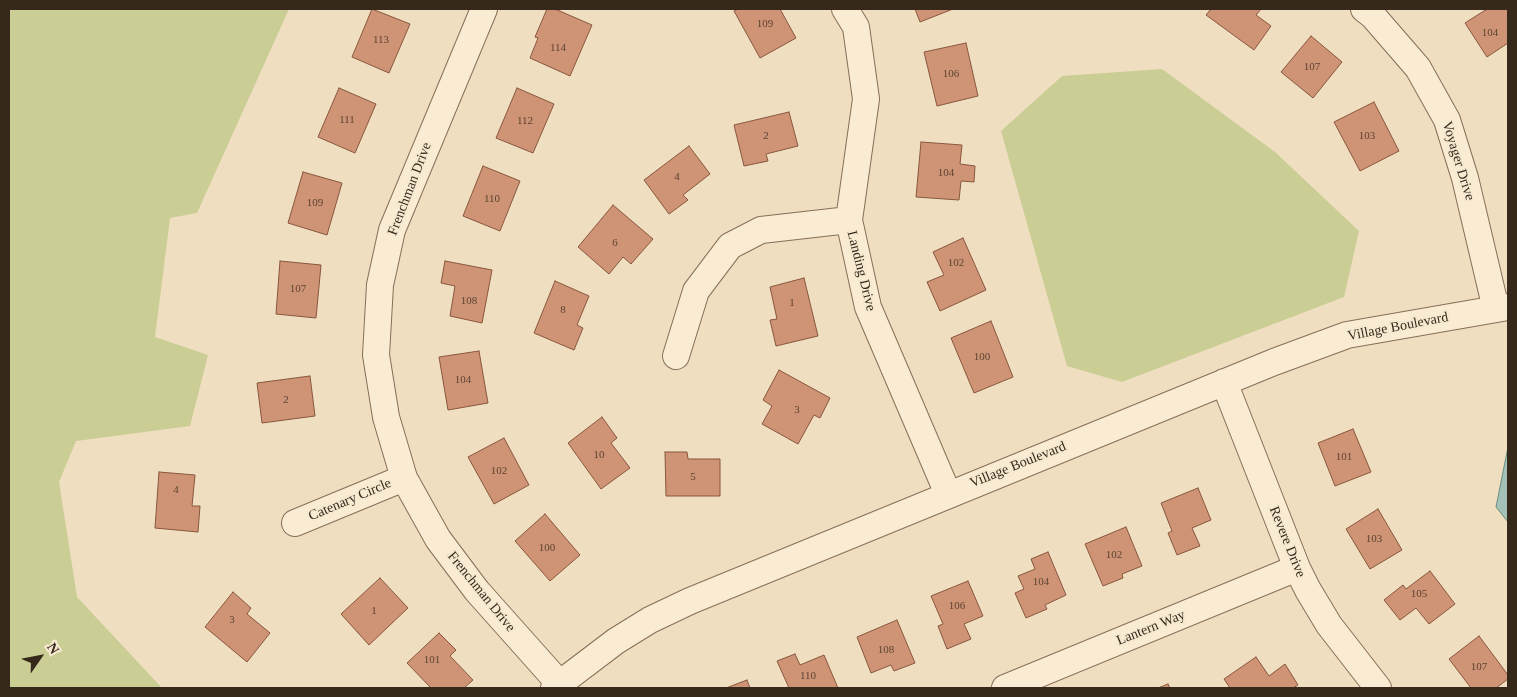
<!DOCTYPE html>
<html>
<head>
<meta charset="utf-8">
<style>
  body { margin:0 }
  #map { position:relative; width:1517px; height:697px; overflow:hidden; background:#efdec0; font-family:Georgia,serif }
  canvas { display:block }
  .frame { position:absolute; inset:0; border:10px solid #37281c; pointer-events:none }
  .north { position:absolute; left:15px; top:632px; width:50px; height:50px; -webkit-text-stroke:4px #f6e9d0; paint-order:stroke; rotate:57deg; font-size:14px; font-weight:700; line-height:20px; text-align:center; color:#37281c }
  .north::after { content:''; display:block; margin:auto; width:18px; height:22px; background:#37281c; clip-path:polygon(50% 0,100% 100%,50% 72%,0 100%) }
</style>
</head>
<body>
<div id="map">
<canvas width="1517" height="697"></canvas>
<div class="frame"></div>
<div class="north">N</div>
</div>
<script>
const ctx = document.querySelector('canvas').getContext('2d');
ctx.lineJoin = 'round';
function fillPath(path, color) { ctx.fillStyle = color; ctx.fill(path, 'evenodd'); }
const shape = rows => new Path2D(rows.map(r => 'M' + r).join(''));
function stroke(path, color, width, dash) { ctx.strokeStyle = color; ctx.lineWidth = width; ctx.lineCap = dash ? 'butt' : 'round'; ctx.setLineDash(dash || []); ctx.stroke(path); }
function drawText(font, color, halo, rows, align = 'center') {
  ctx.font = font + ' Georgia,serif'; ctx.lineWidth = 4; ctx.setLineDash([]); ctx.textBaseline = 'middle'; ctx.strokeStyle = halo; ctx.fillStyle = color; for (const [text, x, y, turn = 0] of rows) {
    ctx.save(); ctx.translate(x, y); ctx.rotate((+turn || 0) * Math.PI / 180); ctx.textAlign = isNaN(turn) ? turn : align; if (halo) ctx.strokeText(text, 0, 0); ctx.fillText(text, 0, 0); ctx.restore();
  }
}
fillPath(shape([
  [9,9,289,9,197,213,170,218,155,337,208,355,190,426,76,441,59,482,77,597,162,688,9,688],
  [1162,69,1275,152,1359,231,1344,297,1122,382,1067,366,1001,131,1062,76]
]), '#cacd94');
const water = shape([
  [1508,447,1508,522,1496,507,1508,447]
]);
fillPath(water, '#a3c1b6');
stroke(water, '#6a8f83', 1);
const building = shape([
  [372,9,410,24,389,73,352,57,372,9],
  [547,9,555,9,592,25,570,76,530,58,538,38,535,37,547,9],
  [738,9,780,9,796,38,760,58,734,11,738,9],
  [915,9,953,9,920,22,915,9],
  [1211,9,1261,9,1256,15,1271,26,1254,50,1206,15,1211,9],
  [1487,9,1508,9,1508,43,1487,57,1465,23,1487,9],
  [1311,36,1342,62,1313,98,1281,72,1311,36],
  [966,43,978,96,937,106,924,52,966,43],
  [339,88,376,104,355,153,318,137,339,88],
  [517,88,554,104,533,153,496,138,517,88],
  [1374,102,1399,151,1360,171,1334,122,1374,102],
  [789,112,798,146,766,154,768,161,744,166,734,125,789,112],
  [921,142,962,145,960,164,975,166,974,182,961,181,959,200,916,197,921,142],
  [689,146,710,174,683,195,688,200,669,214,644,180,689,146],
  [483,166,520,181,500,231,463,216,483,166],
  [303,172,342,183,327,235,288,223,303,172],
  [613,205,653,239,631,264,623,257,609,274,578,247,613,205],
  [963,238,986,290,940,311,927,282,944,275,933,252,963,238],
  [280,261,321,265,316,318,276,314,280,261],
  [445,261,492,270,482,323,450,316,455,286,441,283,445,261],
  [804,278,818,336,776,346,770,320,777,319,770,287,804,278],
  [555,281,589,296,577,325,583,328,574,350,534,333,555,281],
  [991,321,1013,377,974,393,951,338,991,321],
  [479,351,488,403,448,410,439,357,479,351],
  [779,370,830,398,820,418,814,415,798,444,762,424,772,406,763,400,779,370],
  [310,376,315,416,262,423,257,383,310,376],
  [602,417,617,438,611,443,630,468,601,489,568,443,602,417],
  [1353,429,1371,472,1335,486,1318,443,1353,429],
  [504,438,529,485,494,504,468,457,504,438],
  [665,452,687,452,688,459,720,459,720,496,666,496,665,452],
  [159,472,195,475,192,506,200,506,198,532,155,528,159,472],
  [1198,488,1211,520,1192,528,1200,546,1177,555,1168,533,1172,531,1161,503,1198,488],
  [1378,509,1402,550,1370,569,1346,529,1378,509],
  [545,514,580,555,550,581,515,541,545,514],
  [1126,527,1142,566,1122,574,1123,578,1103,586,1085,544,1126,527],
  [1048,552,1066,595,1045,605,1047,609,1026,618,1015,593,1024,589,1018,576,1035,569,1031,559,1048,552],
  [1430,571,1455,604,1429,624,1416,608,1400,620,1384,600,1403,585,1406,589,1430,571],
  [380,578,408,608,369,645,341,614,380,578],
  [968,581,983,616,964,624,971,639,947,649,938,626,943,624,931,596,968,581],
  [233,592,251,608,247,614,270,633,247,662,205,627,233,592],
  [897,620,915,663,894,671,891,665,871,673,857,637,897,620],
  [439,633,456,650,450,656,473,680,464,688,431,688,407,663,439,633],
  [1479,636,1508,675,1508,679,1496,688,1471,688,1449,659,1479,636],
  [795,654,800,665,824,655,838,688,789,688,777,661,795,654],
  [1256,657,1269,676,1285,664,1298,685,1293,688,1230,688,1224,679,1256,657],
  [747,680,750,688,726,688,747,680],
  [1168,684,1170,688,1158,688,1168,684]
]);
fillPath(building, '#ce9475');
stroke(building, '#88563d', 1);
const street = shape([
  [484,9,392,230,380,285,376,355,386,417,404,478,438,539,477,591,559,683],
  [845,9,856,27,866,99,849,220,868,307,948,494],
  [1364,9,1373,16,1418,68,1447,120,1465,178,1496,309],
  [676,356,696,291,730,246,761,230,849,220],
  [1224,382,1297,568,1308,590,1329,625,1378,688],
  [295,523,404,478],
  [554,688,616,641,650,620,690,601,1274,362,1347,335,1508,307],
  [1005,688,1297,568]
]);
stroke(street, '#886e58', 28);
stroke(street, '#f9ecd3', 26);
drawText('11px', '#5d4332', null, [
  ["109",765,24],
  ["104",1490,33],
  ["113",381,40],
  ["114",558,48],
  ["107",1312,67],
  ["106",951,74],
  ["111",347,120],
  ["112",525,121],
  ["2",766,136],
  ["103",1367,136],
  ["104",946,173],
  ["4",677,177],
  ["110",492,199],
  ["109",315,203],
  ["6",615,243],
  ["102",956,263],
  ["107",298,289],
  ["108",469,301],
  ["1",792,303],
  ["8",563,310],
  ["100",982,357],
  ["104",463,380],
  ["2",286,400],
  ["3",797,410],
  ["10",599,455],
  ["101",1344,457],
  ["102",499,471],
  ["5",693,477],
  ["4",176,490],
  ["103",1374,539],
  ["100",547,548],
  ["102",1114,555],
  ["104",1041,582],
  ["105",1419,594],
  ["106",957,606],
  ["1",374,611],
  ["3",232,620],
  ["108",886,650],
  ["101",432,660],
  ["107",1479,667],
  ["110",808,676]
]);
drawText('14px', '#37281c', '#f6e9d0', [
  ["Voyager Drive",1458,161,73],
  ["Frenchman Drive",410,189,-69],
  ["Landing Drive",861,271,76],
  ["Village Boulevard",1398,327,-11],
  ["Village Boulevard",1018,465,-22],
  ["Catenary Circle",350,500,-23],
  ["Revere Drive",1287,542,68],
  ["Frenchman Drive",481,592,51],
  ["Lantern Way",1151,628,-22]
]);
</script>
</body>
</html>
